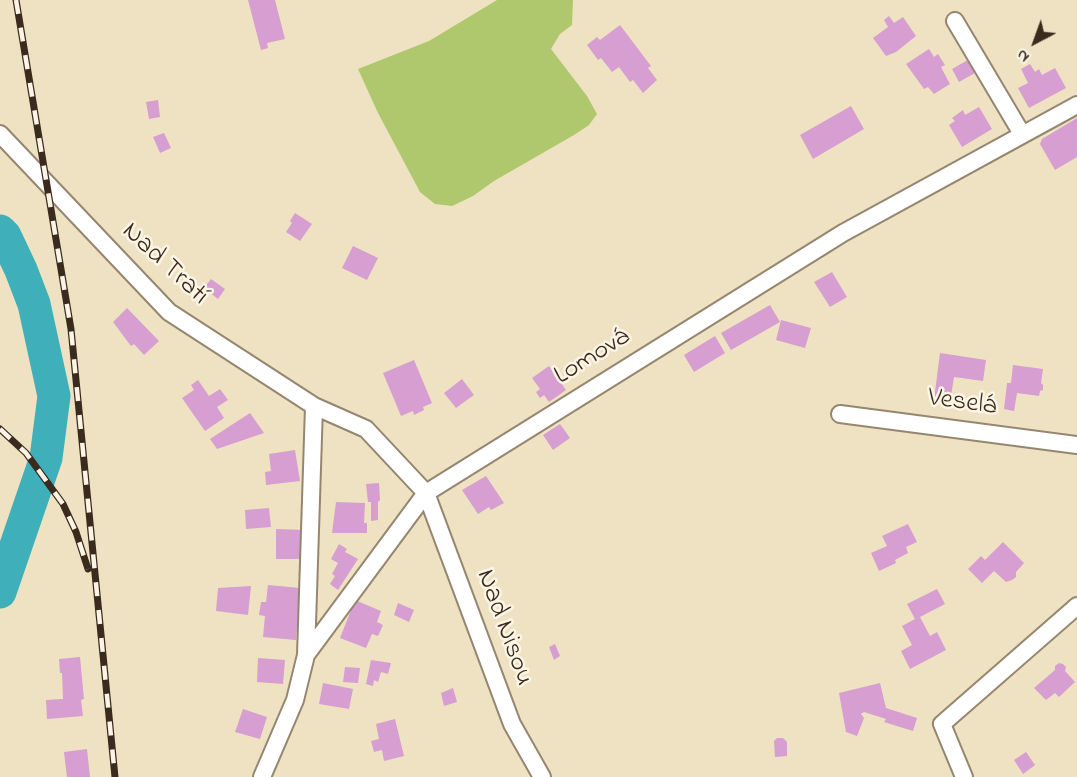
<!DOCTYPE html>
<html>
<head>
<meta charset="utf-8">
<style>
  body { margin:0 }
  #map { position:relative; width:1077px; height:777px; overflow:hidden; background:#efe2c2; font-family:"Indie Flower",sans-serif }
  canvas { display:block }
  .north { position:absolute; left:1005px; top:12px; width:60px; height:60px; -webkit-text-stroke:4px #fcf5e5; paint-order:stroke; rotate:221deg; font-size:16px; font-weight:700; line-height:24px; text-align:center; color:#3b2a1e }
  .north::after { content:''; display:block; margin:auto; width:21px; height:27px; background:#3b2a1e; clip-path:polygon(50% 0,100% 100%,50% 72%,0 100%) }
</style>
</head>
<body>
<div id="map">
<canvas width="1077" height="777"></canvas>
<div class="north">N</div>
</div>
<script>
const ctx = document.querySelector('canvas').getContext('2d');
ctx.lineJoin = 'round';
function fillPath(path, color) { ctx.fillStyle = color; ctx.fill(path, 'evenodd'); }
const shape = rows => new Path2D(rows.map(r => 'M' + r).join(''));
function stroke(path, color, width, dash) { ctx.strokeStyle = color; ctx.lineWidth = width; ctx.lineCap = dash ? 'butt' : 'round'; ctx.setLineDash(dash || []); ctx.stroke(path); }
function drawText(font, color, halo, rows, align = 'center') {
  ctx.font = font + ' "Indie Flower",sans-serif'; ctx.lineWidth = 5; ctx.setLineDash([]); ctx.textBaseline = 'middle'; ctx.strokeStyle = halo; ctx.fillStyle = color; for (const [text, x, y, turn = 0] of rows) {
    ctx.save(); ctx.translate(x, y); ctx.rotate((+turn || 0) * Math.PI / 180); ctx.textAlign = isNaN(turn) ? turn : align; if (halo) ctx.strokeText(text, 0, 0); ctx.fillText(text, 0, 0); ctx.restore();
  }
}
fillPath(shape([
  [497,0,573,0,572,25,560,34,551,49,587,96,597,114,589,125,574,135,494,181,473,196,452,206,435,204,420,192,378,113,358,69,429,41]
]), '#afc86d');
stroke(shape([
  [0,231,5,236,21,270,34,304,54,396,46,458,0,592]
]), '#3fb0b9', 33);
fillPath(shape([
  [248,0,275,0,285,39,267,43,268,48,261,50],
  [889,16,894,23,903,17,916,36,896,52,886,56,873,38,888,27,884,20],
  [620,25,651,66,648,68,657,80,643,93,633,80,630,82,619,67,612,72,601,58,598,60,587,45,597,37,600,40],
  [929,49,934,57,938,54,945,65,941,67,950,84,934,94,928,87,924,89,906,64],
  [968,60,975,73,959,82,952,69],
  [1030,64,1035,72,1039,69,1042,75,1055,68,1066,88,1029,108,1018,88,1028,83,1021,69],
  [158,100,160,117,149,119,146,102],
  [851,106,864,129,813,159,800,135],
  [979,107,992,129,962,147,949,125,955,121,952,118,963,110,965,115],
  [1077,118,1077,157,1055,170,1040,144,1042,139],
  [164,133,171,148,160,153,153,137],
  [295,213,312,224,300,241,286,232,292,223,290,221],
  [353,246,378,258,367,280,342,268],
  [832,272,847,297,830,307,814,282],
  [211,279,225,289,218,299,204,288],
  [770,305,780,322,731,350,721,333],
  [127,308,159,341,144,355,134,344,131,346,113,322],
  [781,320,811,328,805,348,776,340],
  [715,336,725,353,694,372,684,355],
  [940,353,986,360,983,381,954,377,950,402,934,400],
  [414,360,432,403,423,407,424,410,414,415,413,411,401,416,383,373],
  [1013,365,1043,369,1041,383,1043,385,1043,390,1040,391,1039,396,1017,393,1014,411,1004,409,1007,383,1011,383],
  [549,366,566,390,549,402,544,395,540,398,536,392,540,389,532,378],
  [462,379,474,395,456,408,444,393],
  [198,380,209,396,220,389,228,400,217,407,224,418,205,431,182,398,194,390,191,385],
  [250,413,264,433,217,449,210,439],
  [560,424,570,438,553,450,543,435],
  [295,450,300,481,266,485,265,472,271,471,269,454],
  [486,476,504,503,491,510,489,507,478,514,462,490],
  [379,483,380,500,378,502,378,520,371,521,371,502,368,502,366,484],
  [336,502,365,503,364,523,367,523,367,533,332,533],
  [269,508,271,527,246,529,245,510],
  [908,524,917,542,906,547,908,553,895,560,896,563,879,571,871,553,887,546,882,536],
  [276,529,305,530,304,559,276,559],
  [1003,542,1024,563,1016,572,1016,577,1012,580,1006,582,994,571,982,583,968,569,981,556,985,560],
  [339,544,347,549,345,552,358,559,338,590,330,584,335,576,332,574,338,563,331,559],
  [268,585,300,588,296,640,263,637,265,616,259,615,261,602,266,602],
  [251,586,248,615,216,611,218,588],
  [937,589,945,604,920,617,930,636,937,632,946,650,910,669,901,651,912,645,902,626,915,619,907,604],
  [355,600,381,611,377,622,383,625,378,636,372,634,366,648,340,638],
  [398,603,414,610,409,622,394,615],
  [555,644,560,656,554,660,549,647],
  [80,657,84,699,81,700,83,716,47,719,46,700,63,699,62,673,60,673,59,659],
  [258,658,285,660,283,684,257,682],
  [371,660,391,663,388,674,381,672,378,682,374,680,373,686,366,684],
  [1059,663,1063,664,1066,667,1065,671,1075,682,1059,697,1055,693,1046,700,1034,688,1055,670,1055,666],
  [345,667,360,668,358,683,343,682],
  [323,683,353,689,349,709,319,704],
  [880,683,886,708,917,718,913,731,884,722,886,719,864,712,861,714,864,718,857,736,846,732,839,693],
  [453,688,457,702,444,706,441,693],
  [243,709,267,717,260,739,235,732],
  [395,719,404,756,384,761,382,750,374,752,371,741,379,739,376,724],
  [777,738,783,738,787,742,787,756,775,757,774,741],
  [87,749,90,777,67,777,64,752],
  [1026,752,1035,765,1023,774,1014,760]
]), '#d69ed1');
const minor = shape([
  [955,21,1022,134],
  [0,134,169,312,314,406,366,429,426,493,512,724,542,777],
  [840,414,1077,445],
  [306,655,314,406],
  [262,777,295,700,306,655,426,493,843,233,1077,105],
  [964,777,942,724,1077,606]
]);
stroke(minor, '#958670', 20);
stroke(minor, '#fff', 16);
const rail = shape([
  [16,0,71,329,115,777],
  [0,429,26,453,63,504,76,532,88,569]
]);
stroke(rail, '#3b2a1e', 7);
stroke(rail, '#fcf5e5', 4.5, [14]);
drawText('27px', '#3b2a1e', '#fcf5e5', [
  ["Nad Tratí",164,265,43],
  ["Lomová",593,358,-32],
  ["Veselá",962,404,8],
  ["Nad Nisou",503,628,70]
]);
</script>
</body>
</html>
